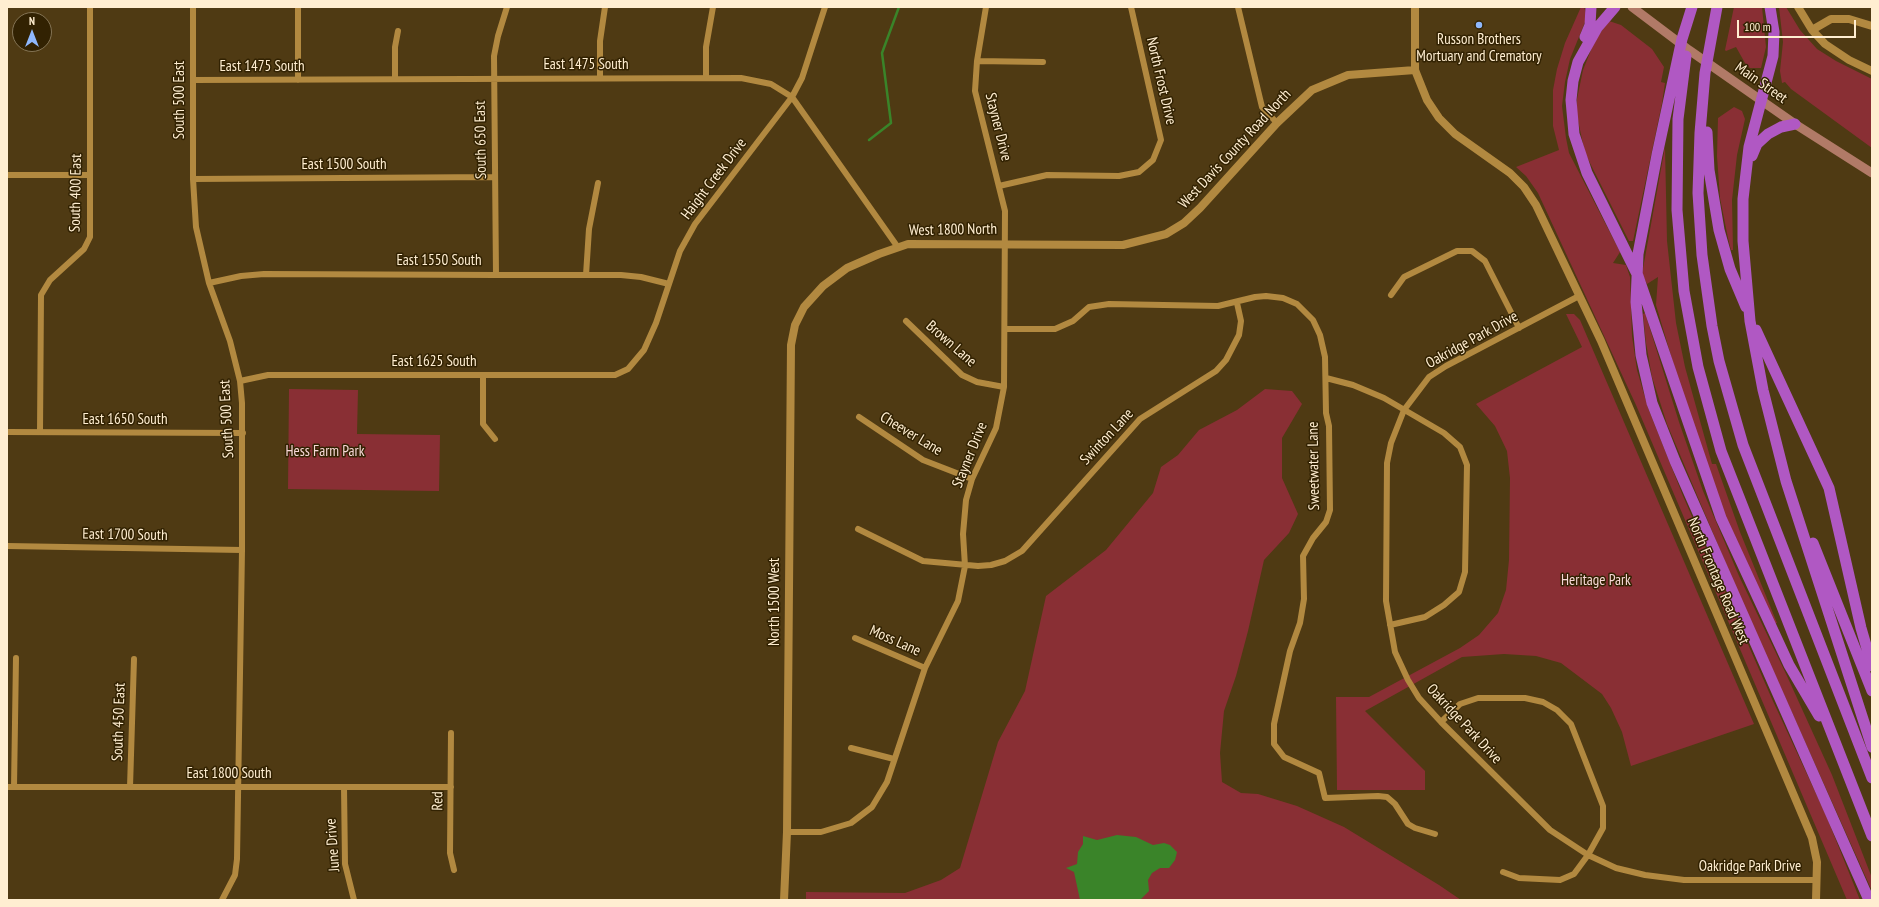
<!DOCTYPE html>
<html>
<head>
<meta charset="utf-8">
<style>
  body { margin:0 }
  #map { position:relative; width:1879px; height:907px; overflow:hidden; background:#4f3a13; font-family:"PT Sans Narrow",sans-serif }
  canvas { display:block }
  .frame { position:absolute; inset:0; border:8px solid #ffeed1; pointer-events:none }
  .north { position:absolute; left:12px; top:12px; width:40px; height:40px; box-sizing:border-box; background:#322202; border:1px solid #847455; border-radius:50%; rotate:0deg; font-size:11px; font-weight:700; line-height:16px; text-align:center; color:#ffeed1 }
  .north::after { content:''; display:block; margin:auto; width:14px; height:18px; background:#8fb8fd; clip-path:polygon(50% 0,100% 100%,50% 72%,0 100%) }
  .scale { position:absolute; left:1737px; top:20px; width:119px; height:18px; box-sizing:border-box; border:2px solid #ffeed1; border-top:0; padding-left:5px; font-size:12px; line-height:14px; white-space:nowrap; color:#ffeed1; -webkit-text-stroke:3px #322202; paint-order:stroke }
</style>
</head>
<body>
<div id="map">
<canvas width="1879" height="907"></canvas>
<div class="frame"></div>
<div class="north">N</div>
<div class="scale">100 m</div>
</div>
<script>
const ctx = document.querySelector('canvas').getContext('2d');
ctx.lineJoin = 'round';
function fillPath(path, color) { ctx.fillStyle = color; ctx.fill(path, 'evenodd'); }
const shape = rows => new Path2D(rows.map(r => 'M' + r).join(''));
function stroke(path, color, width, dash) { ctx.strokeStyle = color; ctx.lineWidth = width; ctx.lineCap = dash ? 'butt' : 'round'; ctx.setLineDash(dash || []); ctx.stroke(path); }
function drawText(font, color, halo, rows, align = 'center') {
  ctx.font = font + ' "PT Sans Narrow",sans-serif'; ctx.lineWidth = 3; ctx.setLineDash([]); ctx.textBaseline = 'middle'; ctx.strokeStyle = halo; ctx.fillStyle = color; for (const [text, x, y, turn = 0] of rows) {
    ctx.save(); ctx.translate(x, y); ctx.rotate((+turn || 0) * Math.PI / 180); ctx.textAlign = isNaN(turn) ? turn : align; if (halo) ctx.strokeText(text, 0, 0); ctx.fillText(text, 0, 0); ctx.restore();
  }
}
fillPath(shape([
  [1581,7,1584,7,1587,17,1570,59,1565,82,1562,106,1566,138,1569,153,1620,252,1613,263,1626,265,1630,277,1632,336,1637,370,1648,408,1683,496,1772,699,1825,813,1860,900,1847,900,1636,405,1538,193,1526,176,1516,167,1559,150,1553,126,1553,90,1557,69,1565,43],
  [1734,7,1762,7,1766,47,1761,68,1750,68,1745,63,1736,47,1726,51,1725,50],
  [1779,7,1786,7,1800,30,1817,49,1836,61,1872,79,1872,148,1791,89,1785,82,1782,83,1780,71,1783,42],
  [1609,21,1621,25,1652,49,1664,67,1661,82,1665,83,1662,103,1633,241,1629,241,1585,153,1577,116,1577,99,1583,70,1595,40],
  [1734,107,1742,111,1745,119,1737,155,1732,200,1733,250,1731,250,1728,238,1720,198,1717,156,1718,118],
  [1665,147,1667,241,1676,323,1685,367,1712,464,1716,464,1740,532,1777,623,1773,624,1725,518,1685,403,1656,305,1658,277,1647,284,1642,274],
  [1645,313,1679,422,1703,491,1739,576,1787,676,1832,775,1872,878,1872,891,1740,597,1667,424,1652,377,1646,343,1643,314],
  [1566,314,1574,314,1580,320,1754,724,1631,766,1622,732,1611,708,1602,694,1561,663,1536,656,1504,654,1462,657,1365,711,1425,771,1425,790,1337,790,1336,697,1369,697,1460,648,1479,635,1498,613,1506,590,1509,560,1510,478,1507,451,1495,426,1476,404,1582,347],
  [289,389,358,390,357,434,440,435,439,491,288,489],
  [1265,389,1292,391,1302,404,1282,438,1282,478,1298,514,1289,533,1264,560,1248,631,1236,676,1224,711,1220,753,1222,782,1241,793,1258,794,1297,806,1344,827,1439,885,1461,900,806,900,806,892,905,893,941,880,960,868,998,742,1025,691,1046,596,1106,550,1153,493,1161,467,1178,455,1199,430,1237,410]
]), '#892f34');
fillPath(shape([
  [1117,835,1136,837,1153,845,1164,843,1170,845,1177,852,1175,860,1169,868,1160,868,1152,873,1148,880,1149,891,1140,900,1080,900,1074,872,1066,868,1077,864,1078,852,1083,844,1083,836,1097,840]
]), '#3a8429');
stroke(shape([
  [869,140,891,123,882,53,899,7]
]), '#3a8429', 2.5);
stroke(shape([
  [193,7,193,179,196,227,209,283,230,341,240,381,242,403,242,550,237,859,235,875,222,900],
  [298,7,298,80],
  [1238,7,1262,107,1277,123],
  [977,61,1043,62],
  [600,78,600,41,605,7],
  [706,78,706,47,713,7],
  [395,79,395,47,398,31],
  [193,80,741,78,771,84,792,97,897,246],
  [7,175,90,175],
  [193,179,495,177],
  [999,186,1047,175,1119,176,1139,172,1153,160,1161,140,1131,7],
  [496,275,494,56,498,36,507,7],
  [586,275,589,229,598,183],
  [209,283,241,276,264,274,496,275,621,275,641,277,669,284],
  [1391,295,1404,277,1457,251,1472,251,1485,261,1519,328],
  [1579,296,1446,366,1429,377,1404,410,1391,443,1387,463,1386,601,1395,652,1408,680,1419,698,1441,722,1550,830,1588,855,1616,868,1645,875,1684,880,1817,880],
  [906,321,962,375,977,382,1004,387],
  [1005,329,1055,329,1073,321,1089,307,1109,304,1218,306,1255,297,1266,296,1283,298,1297,304,1313,320,1320,335,1325,357,1326,413,1329,426,1330,510,1326,522,1313,538,1303,556,1304,599,1300,623,1290,651,1274,724,1274,744,1284,757,1319,773,1325,798,1378,796,1387,797,1395,804,1408,824,1415,828,1435,834],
  [483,375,483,424,495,439],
  [1326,378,1353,385,1384,398,1444,433,1460,447,1467,465,1465,572,1459,592,1444,605,1425,617,1390,625],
  [240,381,268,375,615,375,628,369,644,350,656,323,680,251,695,224,792,97,802,78,825,7],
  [859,417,923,460,972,479],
  [7,432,243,433],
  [40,432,41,295,50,280,84,249,90,237,90,7],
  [858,529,923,561,978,566,991,565,1005,561,1022,551,1140,419,1216,371,1226,360,1239,335,1241,321,1237,303],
  [7,546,242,550],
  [855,638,925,668],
  [1441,722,1460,704,1478,698,1525,698,1543,702,1557,710,1571,724,1603,806,1603,828,1588,855,1574,874,1560,880,1519,878,1503,872],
  [451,733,450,853,454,870],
  [851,748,894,759],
  [7,787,451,787],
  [14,787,16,658],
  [130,787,134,659],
  [344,787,345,864,354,900],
  [787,832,821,832,851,823,872,807,887,782,925,668,958,601,965,566,963,534,966,500,972,479,996,428,1004,387,1005,211,975,91,977,61,986,7]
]), '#b28940', 6);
stroke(shape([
  [1415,7,1415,70,1427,100,1439,118,1455,134,1510,173,1524,187,1536,205,1601,341,1812,838,1817,862,1816,900],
  [1798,7,1812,30,1825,44,1849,60,1872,71],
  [1812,30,1831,19,1849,19,1872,26],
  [784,900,787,832,791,345,795,325,804,307,823,286,847,268,879,254,908,244,1123,245,1166,234,1184,223,1200,208,1277,123,1312,90,1348,75,1415,70]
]), '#b28940', 8);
stroke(shape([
  [1632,7,1689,50,1795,124,1872,173]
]), '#b17a67', 9);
stroke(shape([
  [1615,7,1597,28,1578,62,1573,81,1571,100,1574,134,1587,173,1638,276,1721,518,1789,665,1819,716],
  [1692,7,1682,39,1657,155,1638,254,1636,302,1641,355,1652,403,1675,461,1869,900],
  [1717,7,1705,73,1700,133,1698,193,1702,255,1712,326,1719,361,1743,445,1872,778],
  [1770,7,1774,32,1773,56,1749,147,1743,199,1743,241,1750,321,1763,390,1786,481,1872,747],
  [1585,37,1590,25,1591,7],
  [1686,56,1678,119,1677,210,1684,291,1698,367,1721,451,1872,836],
  [1707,132,1709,170,1719,230,1730,269,1746,307],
  [1752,156,1757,144,1768,134,1781,127,1795,124],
  [1756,330,1829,488,1861,628,1872,666],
  [1813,543,1872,691]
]), '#b058c3', 11);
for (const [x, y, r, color] of [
  [1479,25,4,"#8fb8fd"]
]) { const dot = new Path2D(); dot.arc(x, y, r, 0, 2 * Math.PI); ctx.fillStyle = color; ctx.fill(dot); stroke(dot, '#322202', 1.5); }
drawText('15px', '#ffeed1', '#322202', [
  ["Russon Brothers",1479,40],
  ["Mortuary and Crematory",1479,57]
]);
drawText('15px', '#ffeed1', '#322202', [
  ["East 1475 South",586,65],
  ["East 1475 South",262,67],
  ["North Frost Drive",1161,81,77],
  ["Main Street",1761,83,35],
  ["South 500 East",180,100,-90],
  ["Stayner Drive",998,127,76],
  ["South 650 East",481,140,-91],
  ["West Davis County Road North",1235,149,-47],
  ["East 1500 South",344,165],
  ["Haight Creek Drive",714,179,-53],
  ["South 400 East",76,193,-89],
  ["West 1800 North",953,230,-1],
  ["East 1550 South",439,261],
  ["Oakridge Park Drive",1472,340,-29],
  ["Brown Lane",951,344,41],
  ["East 1625 South",434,362],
  ["South 500 East",227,419,-93],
  ["East 1650 South",125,420],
  ["Cheever Lane",911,434,31],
  ["Swinton Lane",1107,437,-47],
  ["Stayner Drive",970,455,-68],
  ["Sweetwater Lane",1314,466,-91],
  ["East 1700 South",125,535,1],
  ["North Frontage Road West",1718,581,67],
  ["North 1500 West",775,602,-90],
  ["Moss Lane",895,641,24],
  ["South 450 East",119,722,-88],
  ["Oakridge Park Drive",1464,724,47],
  ["East 1800 South",229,774],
  ["Red",438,801,-89],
  ["June Drive",333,845,-94],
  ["Oakridge Park Drive",1750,867]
]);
drawText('15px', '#f8d8d7', '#322202', [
  ["Hess Farm Park",325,452],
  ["Heritage Park",1596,581]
]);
</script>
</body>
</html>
